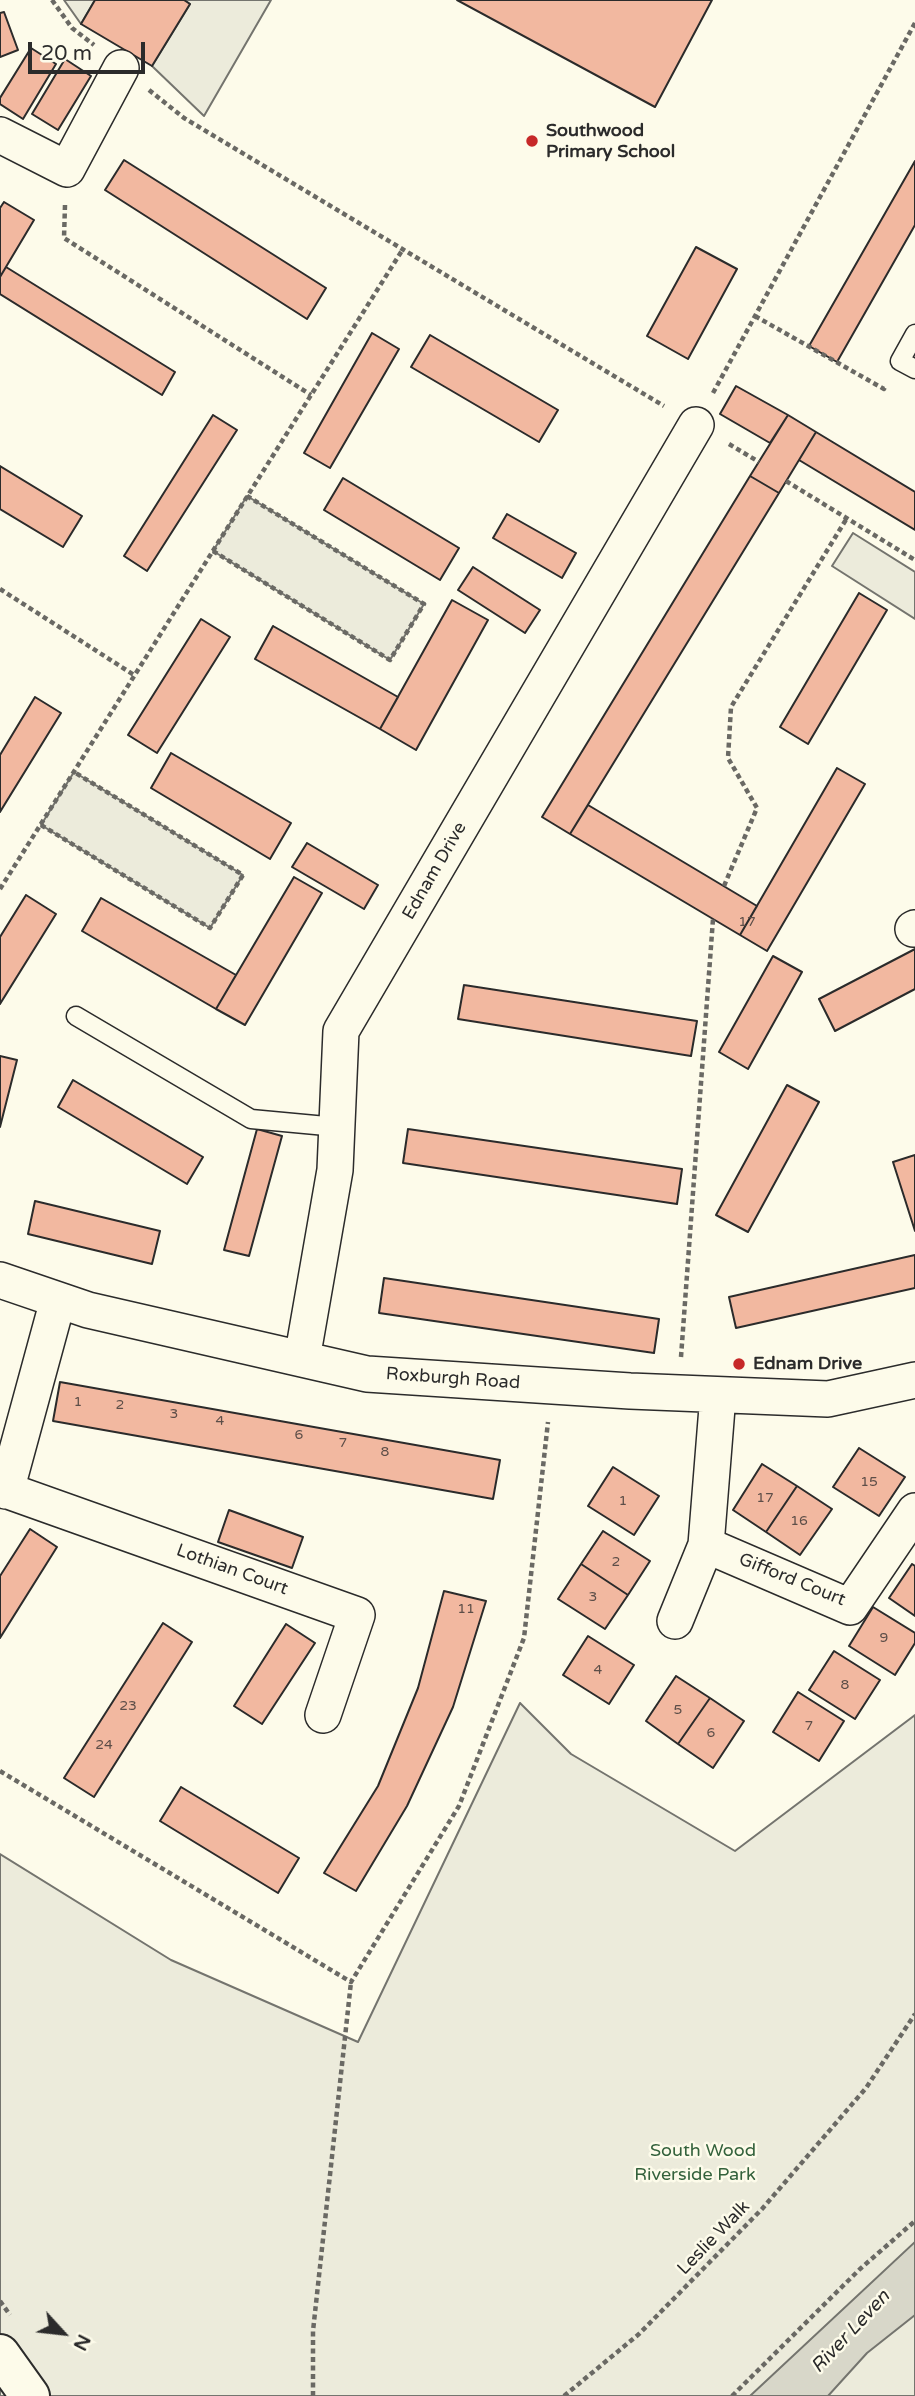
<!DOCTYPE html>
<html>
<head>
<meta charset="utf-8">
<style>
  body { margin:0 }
  #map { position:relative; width:915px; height:2396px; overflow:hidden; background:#fdfbea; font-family:"Varela Round",sans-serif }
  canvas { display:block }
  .north { position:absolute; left:28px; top:2298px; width:70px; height:70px; -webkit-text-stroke:5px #fdfbea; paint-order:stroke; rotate:117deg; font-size:19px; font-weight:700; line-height:28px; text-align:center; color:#2b2b2b }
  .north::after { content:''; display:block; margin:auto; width:24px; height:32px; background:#2b2b2b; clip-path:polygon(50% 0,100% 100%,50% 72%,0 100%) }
  .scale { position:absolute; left:28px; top:42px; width:117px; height:32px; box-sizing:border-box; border:4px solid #2b2b2b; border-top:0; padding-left:9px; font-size:21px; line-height:24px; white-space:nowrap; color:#2b2b2b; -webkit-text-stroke:5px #fdfbea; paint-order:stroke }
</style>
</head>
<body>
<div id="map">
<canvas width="915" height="2396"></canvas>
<div class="north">N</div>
<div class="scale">20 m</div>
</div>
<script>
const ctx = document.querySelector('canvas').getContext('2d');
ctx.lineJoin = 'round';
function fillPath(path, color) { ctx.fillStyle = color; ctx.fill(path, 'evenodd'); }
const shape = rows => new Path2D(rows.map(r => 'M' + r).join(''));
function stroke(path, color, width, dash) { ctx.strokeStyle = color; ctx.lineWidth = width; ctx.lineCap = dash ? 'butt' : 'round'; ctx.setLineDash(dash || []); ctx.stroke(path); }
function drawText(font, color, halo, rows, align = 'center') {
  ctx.font = font + ' "Varela Round",sans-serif'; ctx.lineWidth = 5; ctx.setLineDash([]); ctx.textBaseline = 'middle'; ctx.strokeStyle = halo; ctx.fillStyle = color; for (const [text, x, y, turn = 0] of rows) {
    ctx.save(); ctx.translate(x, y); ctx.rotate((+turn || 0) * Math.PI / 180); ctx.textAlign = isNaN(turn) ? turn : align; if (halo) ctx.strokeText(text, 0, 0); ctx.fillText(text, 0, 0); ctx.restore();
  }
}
const green = shape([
  [64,0,95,0,81,24,64,0],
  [184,0,271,0,204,116,152,66,190,4,184,0],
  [247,496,424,604,390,660,213,551,247,496],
  [853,533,915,572,915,619,832,566,853,533],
  [74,772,243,875,210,928,41,825,74,772],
  [520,1703,571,1754,735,1851,915,1715,915,2396,0,2396,0,1854,171,1960,358,2042,520,1703]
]);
fillPath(green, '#ecebdb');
stroke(green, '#74746e', 2);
const water = shape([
  [915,2242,915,2315,867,2353,828,2396,750,2396,915,2242]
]);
fillPath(water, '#d8d7c9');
stroke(water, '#74746e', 2);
const building = shape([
  [95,0,184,0,190,4,152,66,81,24,95,0],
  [457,0,712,0,655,107,457,0],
  [4,12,18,50,0,57,0,13,4,12],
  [31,48,56,64,23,119,0,104,0,98,31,48],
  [65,59,91,76,58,130,32,114,65,59],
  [124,160,326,288,307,319,105,190,124,160],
  [915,161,915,225,837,362,809,346,915,161],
  [4,202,34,220,0,277,0,208,4,202],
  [696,247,737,269,688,359,647,336,696,247],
  [6,267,175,372,162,395,0,294,0,277,6,267],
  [372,333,399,349,330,468,304,453,372,333],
  [430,335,558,410,539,442,411,367,430,335],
  [736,386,788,415,770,443,720,414,736,386],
  [213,415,237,430,147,571,124,556,213,415],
  [788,415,816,432,779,493,750,476,788,415],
  [816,432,915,492,915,530,799,460,816,432],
  [0,466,82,516,63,547,0,509,0,466],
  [750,476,779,493,570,834,542,817,750,476],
  [343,478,459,548,440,580,324,510,343,478],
  [507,514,576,553,562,578,493,538,507,514],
  [473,567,540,610,525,633,458,590,473,567],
  [859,593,887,610,808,744,780,727,859,593],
  [452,600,488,620,416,750,380,729,452,600],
  [201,619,230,637,157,753,128,735,201,619],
  [273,626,398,697,380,729,255,659,273,626],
  [35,697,61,713,0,812,0,755,35,697],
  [171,753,291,823,270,859,151,788,171,753],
  [837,768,865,784,767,951,740,935,837,768],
  [588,805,757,906,740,935,570,834,588,805],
  [307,843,378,885,364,909,292,867,307,843],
  [294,877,322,893,245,1025,216,1009,294,877],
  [26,895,56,914,0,1004,0,937,26,895],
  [101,898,236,975,216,1009,82,931,101,898],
  [915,949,915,989,835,1031,819,999,915,949],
  [773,956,802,972,748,1069,719,1052,773,956],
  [464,985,697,1021,691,1056,458,1019,464,985],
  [0,1056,17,1060,0,1127,0,1056],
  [73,1080,203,1157,187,1184,58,1107,73,1080],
  [787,1085,819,1102,748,1232,716,1215,787,1085],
  [257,1129,282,1136,249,1256,224,1250,257,1129],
  [408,1129,682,1169,677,1204,403,1163,408,1129],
  [915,1155,915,1231,893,1162,915,1155],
  [35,1201,160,1231,152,1264,28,1234,35,1201],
  [915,1255,915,1288,736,1328,729,1297,915,1255],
  [384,1278,659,1319,654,1353,379,1313,384,1278],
  [60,1382,500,1460,493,1499,53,1421,60,1382],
  [859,1448,905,1477,879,1516,833,1487,859,1448],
  [762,1464,797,1486,766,1532,733,1510,762,1464],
  [613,1467,659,1496,634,1535,588,1506,613,1467],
  [797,1486,832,1509,800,1555,766,1532,797,1486],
  [229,1510,303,1537,292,1568,218,1542,229,1510],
  [30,1529,57,1547,0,1638,0,1576,30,1529],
  [603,1531,650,1561,628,1595,581,1564,603,1531],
  [581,1564,628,1595,605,1629,558,1599,581,1564],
  [912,1564,915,1566,915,1616,889,1598,912,1564],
  [444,1591,486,1601,453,1707,407,1806,356,1891,324,1873,378,1786,418,1688,444,1591],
  [873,1607,915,1633,915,1643,895,1675,849,1646,873,1607],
  [163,1623,192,1642,94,1797,64,1778,163,1623],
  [286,1624,315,1643,262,1724,234,1706,286,1624],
  [588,1636,634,1665,609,1704,563,1675,588,1636],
  [834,1651,880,1680,855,1719,809,1690,834,1651],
  [676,1676,710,1698,678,1744,646,1721,676,1676],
  [798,1692,844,1721,819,1761,773,1732,798,1692],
  [710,1698,744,1721,713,1768,678,1744,710,1698],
  [181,1787,299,1858,278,1893,160,1821,181,1787]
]);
fillPath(building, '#f2b8a0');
stroke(building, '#2b2b2b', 2);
const service = shape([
  [915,334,900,361,915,369],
  [76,1016,251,1119,337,1127]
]);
const minor = shape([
  [0,135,67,169,121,68],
  [913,929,915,928],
  [0,1280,88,1310,367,1374,630,1391,828,1399,915,1380],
  [302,1359,335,1170,341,1031,696,425],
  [0,1488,357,1615,323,1715],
  [6,1491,58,1300],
  [706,1545,850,1607,915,1511],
  [675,1621,706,1545,718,1395]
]);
const secondary = shape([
  [0,2354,30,2396]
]);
stroke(service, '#2b2b2b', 21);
stroke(minor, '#2b2b2b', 38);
stroke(secondary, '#2b2b2b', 42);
stroke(shape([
  [52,0,72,28,94,45],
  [149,90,184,118,664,406],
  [65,205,64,238,311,395],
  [755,316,884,389,885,386],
  [713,393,915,23],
  [729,444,759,462],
  [786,481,915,560],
  [213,551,390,660,424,604,247,496],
  [0,589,134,675],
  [41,825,210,928,243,875,74,772],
  [724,886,757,808,728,758,731,707,847,518],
  [0,889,403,249],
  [681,1357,713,919],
  [0,1771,351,1982,459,1806,524,1638,548,1422],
  [0,2301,10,2315],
  [313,2396,313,2331,351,1982],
  [564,2396,639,2334,762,2209,866,2088,915,2014],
  [732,2396,860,2269,915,2221]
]), '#6a6964', 4.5, [5, 3.5]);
stroke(service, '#fdfbea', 18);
stroke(minor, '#fdfbea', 35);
stroke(secondary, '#fdfbea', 38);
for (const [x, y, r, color] of [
  [532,141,7,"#c62828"],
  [739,1364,7,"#c62828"]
]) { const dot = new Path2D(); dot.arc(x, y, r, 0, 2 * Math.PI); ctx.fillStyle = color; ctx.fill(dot); stroke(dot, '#fdfbea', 2.5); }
drawText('14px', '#5d4e48', null, [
  ["17",747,922],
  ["1",78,1402],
  ["2",120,1405],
  ["3",174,1414],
  ["4",220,1421],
  ["6",299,1435],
  ["7",343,1443],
  ["8",385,1452],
  ["15",869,1482],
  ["17",765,1498],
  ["1",623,1501],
  ["16",799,1521],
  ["2",616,1562],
  ["3",593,1597],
  ["11",466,1609],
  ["9",884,1638],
  ["4",598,1670],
  ["8",845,1685],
  ["23",128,1706],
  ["5",678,1710],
  ["7",809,1726],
  ["6",711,1733],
  ["24",104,1745]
]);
drawText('bold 18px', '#2b2b2b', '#fdfbea', [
  ["Southwood",546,131],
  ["Primary School",546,152],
  ["Ednam Drive",753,1364]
], 'left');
drawText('18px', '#2b2b2b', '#fdfbea', [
  ["Ednam Drive",435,871,-60],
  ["Roxburgh Road",453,1379,4],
  ["Lothian Court",232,1570,20],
  ["Gifford Court",792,1580,22],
  ["Leslie Walk",714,2238,-46]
]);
drawText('18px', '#34623c', '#fdfbea', [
  ["South Wood",703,2151],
  ["Riverside Park",695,2175]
]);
drawText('italic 19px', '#2b2b2b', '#fdfbea', [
  ["River Leven",851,2332,-47]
]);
</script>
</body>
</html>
